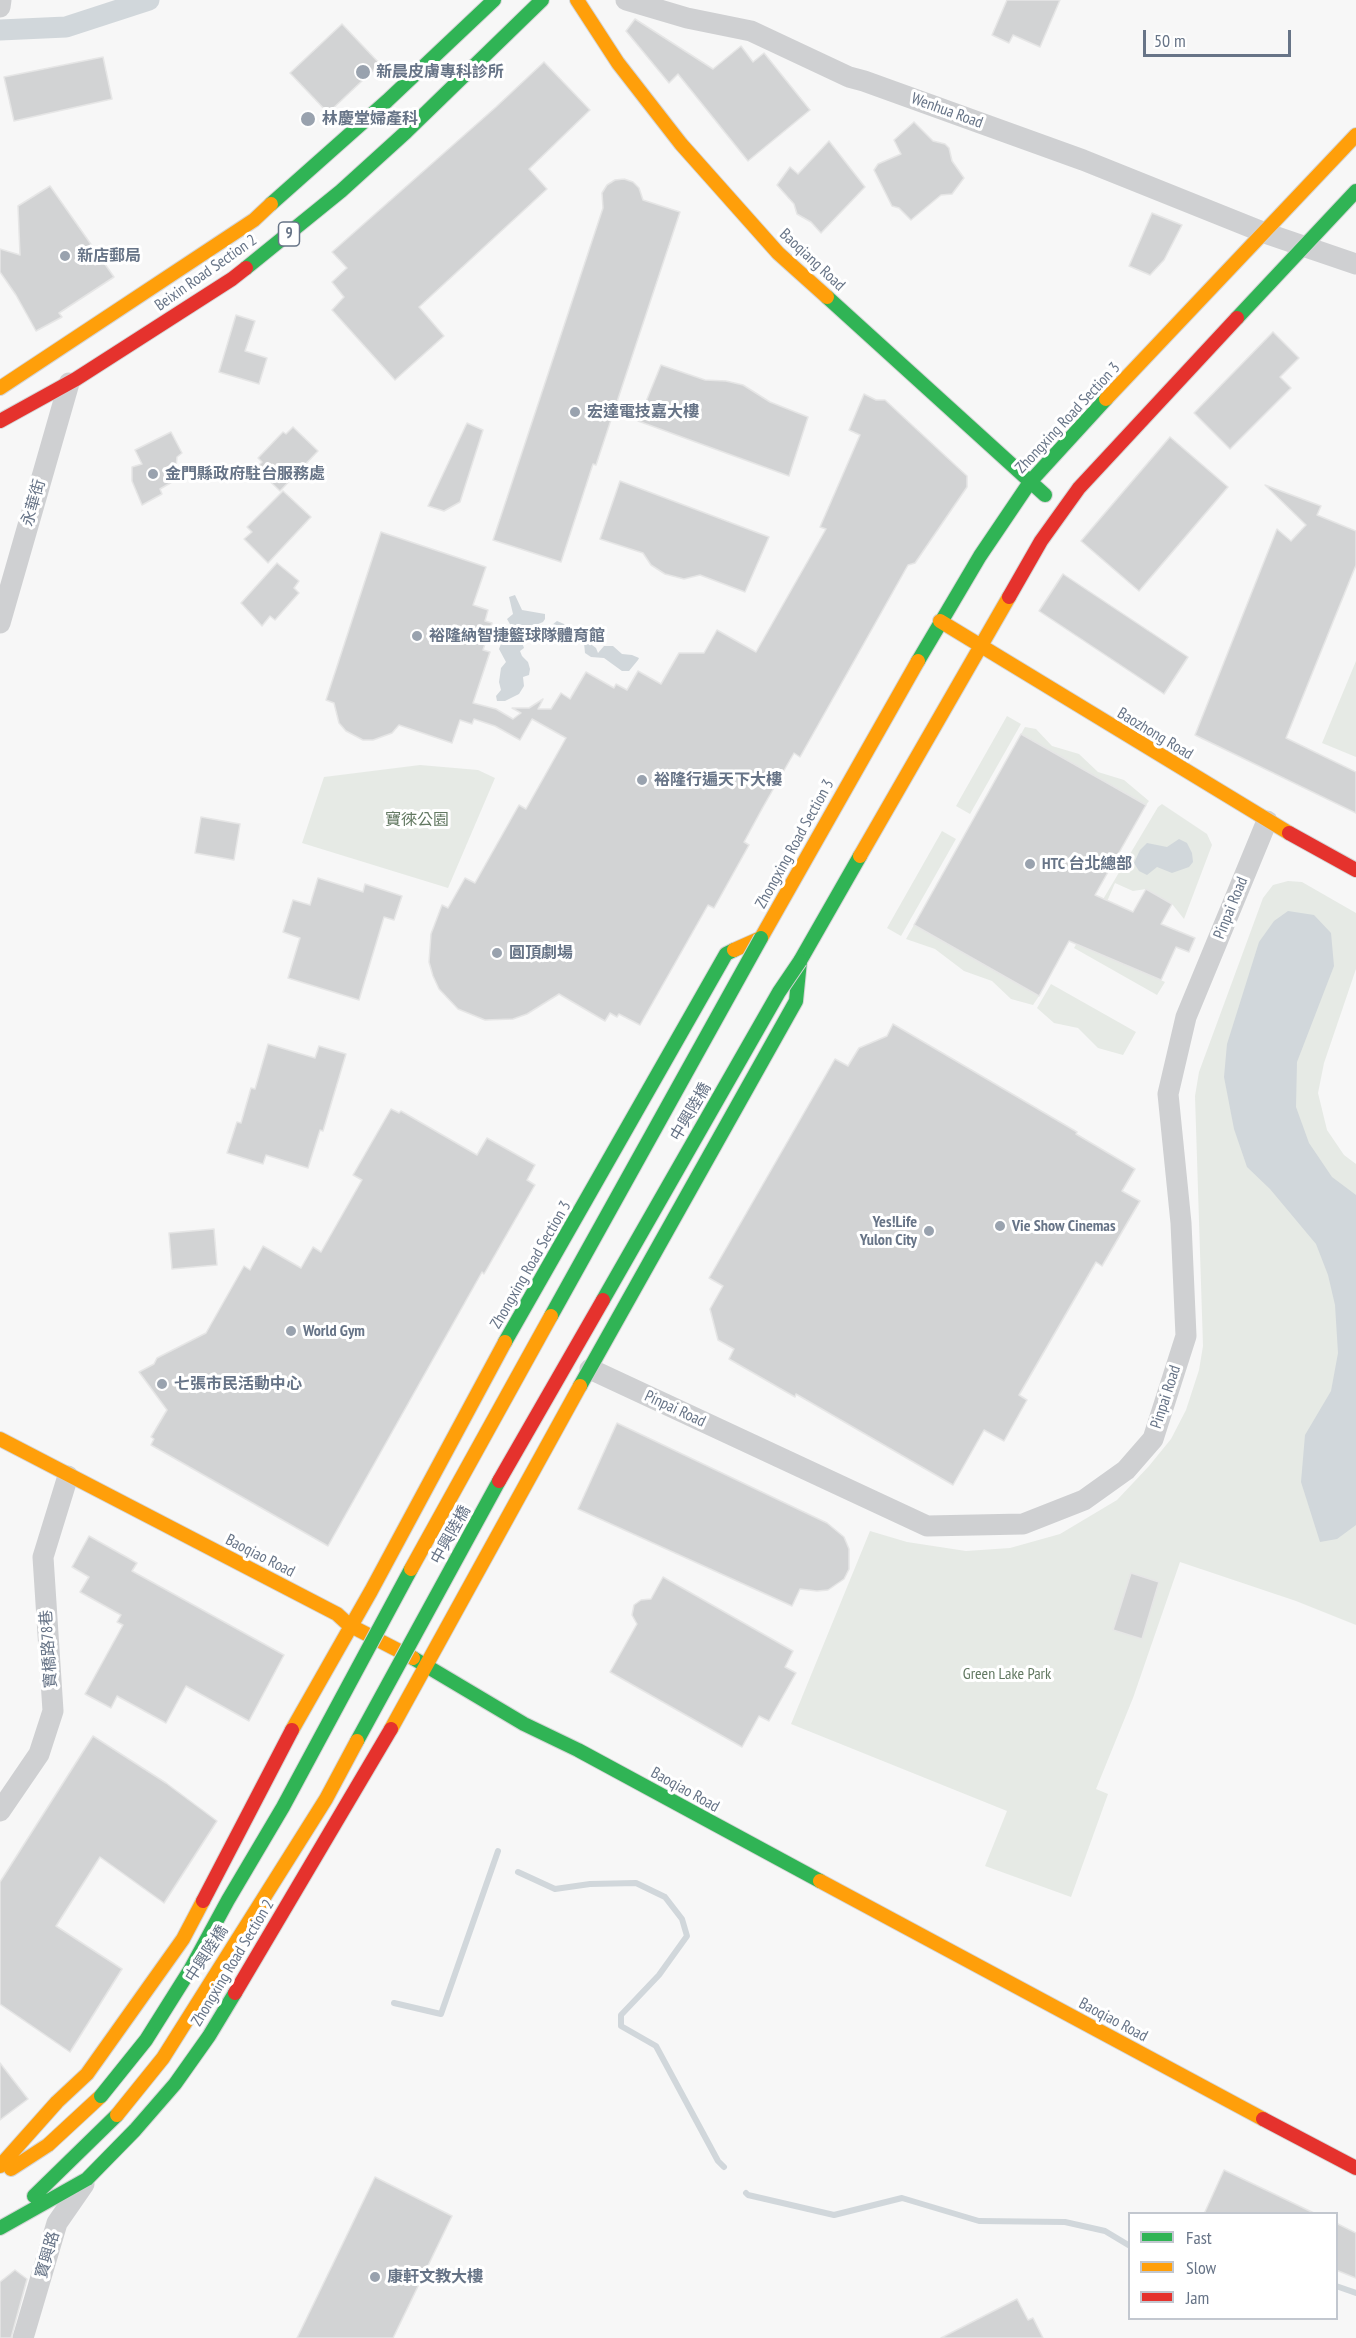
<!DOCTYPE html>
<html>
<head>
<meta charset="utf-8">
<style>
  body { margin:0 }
  #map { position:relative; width:1356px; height:2338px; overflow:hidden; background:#f7f7f7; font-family:"PT Sans Narrow",sans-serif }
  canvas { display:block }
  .legend { position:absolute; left:1128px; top:2212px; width:210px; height:108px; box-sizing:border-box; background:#fff; border:2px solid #c2c7cf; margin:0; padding:8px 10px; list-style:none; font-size:18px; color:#677487 }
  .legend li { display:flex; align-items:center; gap:12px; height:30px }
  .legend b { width:30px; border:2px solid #c2c7cf }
  .scale { position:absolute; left:1143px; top:30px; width:148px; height:27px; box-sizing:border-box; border:3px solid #677487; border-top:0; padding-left:8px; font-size:18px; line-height:21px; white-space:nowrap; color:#677487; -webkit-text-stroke:4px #fff; paint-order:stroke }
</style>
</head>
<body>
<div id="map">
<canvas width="1356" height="2338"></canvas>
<ul class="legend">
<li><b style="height:8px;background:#30b455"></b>Fast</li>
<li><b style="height:8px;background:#ff9f0a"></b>Slow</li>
<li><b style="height:8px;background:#e5322d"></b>Jam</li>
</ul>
<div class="scale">50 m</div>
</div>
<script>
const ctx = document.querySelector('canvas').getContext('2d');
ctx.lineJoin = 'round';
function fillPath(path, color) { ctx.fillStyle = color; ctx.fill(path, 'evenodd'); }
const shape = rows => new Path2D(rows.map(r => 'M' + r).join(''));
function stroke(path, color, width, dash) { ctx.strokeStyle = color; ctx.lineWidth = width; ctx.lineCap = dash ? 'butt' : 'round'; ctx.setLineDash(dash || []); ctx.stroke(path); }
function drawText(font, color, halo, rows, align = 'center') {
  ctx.font = font + ' "PT Sans Narrow","Noto Sans TC",sans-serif'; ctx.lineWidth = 6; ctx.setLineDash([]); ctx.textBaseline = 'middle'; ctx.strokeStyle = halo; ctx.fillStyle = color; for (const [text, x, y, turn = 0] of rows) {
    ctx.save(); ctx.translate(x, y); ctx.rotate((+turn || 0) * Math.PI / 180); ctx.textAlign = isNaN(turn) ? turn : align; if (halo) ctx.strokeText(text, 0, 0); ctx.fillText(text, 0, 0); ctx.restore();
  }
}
fillPath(shape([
  [1356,661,1356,757,1322,743],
  [1007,716,1021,724,970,814,956,806],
  [1025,727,1036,729,1052,746,1079,754,1098,772,1124,780,1149,801,1146,805,1021,734],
  [420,765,478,770,495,778,448,888,302,843,324,777],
  [1162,804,1207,834,1212,845,1184,919,1172,904,1146,889,1133,891,1115,883,1087,948,1165,982,1157,995,1074,948,1158,807],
  [942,831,956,839,901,936,887,928],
  [1288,881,1302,882,1356,913,1356,969,1324,1063,1318,1093,1327,1130,1344,1155,1356,1164,1356,1625,1296,1601,1180,1562,1133,1698,1096,1789,1108,1794,1071,1897,985,1866,1007,1811,791,1724,870,1531,907,1542,966,1551,1010,1548,1060,1534,1117,1500,1149,1466,1171,1439,1186,1410,1199,1370,1203,1346,1195,1096,1199,1072,1263,898,1273,885],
  [914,925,1039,996,1033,1005,1011,999,992,981,964,971,935,949,906,939],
  [1051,984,1136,1032,1123,1055,1098,1048,1078,1028,1054,1023,1037,1008]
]), '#e6eae5');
fillPath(shape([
  [515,595,522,610,545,614,545,619,543,622,524,630,522,642,524,648,520,651,522,656,528,662,530,669,529,675,523,677,524,686,519,694,505,701,497,701,496,696,501,690,499,682,501,668,506,662,499,649,502,641,499,633,511,626,507,619,513,614,509,597],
  [557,621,571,627,585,627,592,631,592,645,596,648,598,653,604,646,613,646,622,654,632,655,639,658,638,660,629,671,622,671,604,658,591,657,585,653,584,643,574,636,554,631,552,625],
  [1179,839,1187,843,1192,853,1193,862,1189,867,1172,873,1157,867,1147,875,1139,871,1134,863,1140,850,1147,843,1167,847],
  [1288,911,1314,915,1331,933,1334,966,1297,1062,1296,1107,1309,1143,1332,1177,1356,1195,1356,1525,1337,1539,1320,1542,1301,1482,1305,1435,1331,1391,1338,1353,1335,1305,1328,1275,1316,1244,1270,1189,1247,1167,1234,1129,1224,1077,1227,1044,1259,942,1274,921]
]), '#d1d7db');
stroke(shape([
  [518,1872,555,1889,590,1884,636,1883,665,1897,682,1919,687,1936,659,1975,621,2015,621,2026,656,2046,718,2161,724,2167],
  [394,2003,441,2014,498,1851],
  [746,2193,748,2195,834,2215,902,2198,979,2221,1065,2222,1105,2231,1130,2246],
  [1336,2286,1356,2293]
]), '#d1d7db', 6);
stroke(shape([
  [0,30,66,27,149,0]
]), '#d1d7db', 21);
const building = shape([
  [1007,0,1060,0,1040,47,1013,35,1009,43,992,35,1007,0],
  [635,19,713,69,741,46,753,62,764,53,810,110,748,161,678,74,669,83,626,31,635,19],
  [342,24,380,64,328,113,290,73,342,24],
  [103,57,112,99,14,121,4,77,103,57],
  [544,62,590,110,529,169,547,189,419,307,444,336,395,380,332,310,344,297,332,282,347,268,332,252,496,107,544,62],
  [914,122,933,141,945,144,949,148,952,161,964,178,952,194,941,195,911,220,899,208,892,206,874,170,878,164,901,154,894,140,914,122],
  [829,141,865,187,821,233,811,222,797,214,794,204,777,185,790,167,798,174,829,141],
  [624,179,633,182,639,188,643,200,680,212,596,465,593,464,561,562,493,540,603,208,602,193,607,185,615,180,624,179],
  [50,186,114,277,59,313,62,317,36,331,16,295,0,272,0,249,20,255,18,206,50,186],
  [1152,213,1182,225,1164,260,1150,275,1129,266,1152,213],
  [236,315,255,321,245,351,267,358,259,384,219,372,236,315],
  [1273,332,1299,358,1280,377,1291,388,1230,449,1194,413,1273,332],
  [661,365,705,380,726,381,743,385,770,402,808,417,789,476,638,421,661,365],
  [864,394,876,400,885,400,967,476,967,487,915,563,908,565,800,757,794,753,763,807,744,842,749,845,714,908,708,905,640,1025,619,1014,617,1017,610,1013,605,1021,559,994,527,1014,513,1019,485,1020,458,1009,439,989,433,976,429,962,431,934,442,905,448,908,465,878,475,883,519,805,526,809,566,738,532,719,520,740,495,726,474,719,472,724,460,720,452,743,399,725,392,733,373,740,363,740,346,731,339,723,334,703,326,700,381,532,486,567,473,605,488,610,485,621,492,623,483,650,490,652,473,703,496,709,513,719,521,713,512,708,529,708,543,699,538,709,551,709,561,693,570,699,586,672,614,688,616,684,627,690,638,671,661,684,679,653,704,653,717,630,756,652,826,529,820,527,860,435,849,430,864,394],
  [467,423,483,430,460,502,444,511,428,506,467,423],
  [293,427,318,451,280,491,256,468,262,462,258,458,283,432,286,434,293,427],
  [171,432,182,453,177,457,176,468,172,482,160,489,162,494,142,505,132,481,132,467,142,464,135,450,171,432],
  [1170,437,1228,487,1139,591,1081,541,1170,437],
  [620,481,769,537,745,592,700,575,684,579,665,574,651,565,643,553,600,539,620,481],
  [1265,485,1321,506,1317,515,1356,531,1356,565,1286,738,1356,772,1356,813,1195,735,1277,529,1291,541,1306,525,1265,485],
  [283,491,311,517,268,563,244,539,252,532,247,527,283,491],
  [277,563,299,581,294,588,299,593,275,620,270,616,262,626,241,603,277,563],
  [1063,574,1188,657,1164,694,1039,611,1063,574],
  [1021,734,1146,805,1095,895,1133,912,1146,889,1172,904,1161,924,1195,938,1189,952,1176,947,1161,980,1069,941,1039,996,914,925,1021,734],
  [201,817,240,824,234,860,195,853,201,817],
  [318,878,363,892,365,884,402,896,394,920,384,917,359,1000,288,978,300,938,283,932,293,900,310,905,318,878],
  [893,1024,1077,1132,1076,1134,1135,1169,1122,1191,1140,1201,1102,1266,1096,1262,1019,1395,1027,1400,1004,1441,984,1430,953,1485,796,1394,795,1397,729,1359,734,1349,718,1340,710,1309,723,1286,709,1278,835,1059,848,1066,859,1048,887,1036,893,1024],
  [268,1044,315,1058,319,1046,346,1054,323,1131,320,1130,308,1168,266,1155,263,1164,227,1153,237,1122,241,1123,251,1088,255,1089,268,1044],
  [391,1109,399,1113,401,1111,477,1155,487,1138,535,1165,527,1180,535,1185,484,1274,482,1272,328,1546,151,1445,154,1439,151,1437,167,1410,139,1372,154,1364,157,1358,206,1333,244,1266,250,1270,263,1246,301,1268,313,1247,321,1252,362,1180,353,1175,391,1109],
  [214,1229,217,1265,172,1269,169,1233,214,1229],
  [617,1423,827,1523,844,1537,849,1549,849,1569,844,1579,828,1590,817,1591,800,1589,792,1606,578,1509,617,1423],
  [89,1536,137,1563,132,1571,284,1655,249,1721,186,1686,166,1723,117,1696,111,1708,85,1694,123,1625,117,1622,121,1615,80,1592,89,1577,72,1567,89,1536],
  [1131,1573,1159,1582,1142,1639,1113,1630,1131,1573],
  [663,1577,793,1651,785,1667,796,1673,769,1721,759,1716,742,1747,610,1672,637,1624,632,1615,634,1605,641,1600,651,1599,663,1577],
  [93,1736,166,1783,217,1821,164,1903,100,1857,56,1926,122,1969,70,2052,0,2004,0,1882,93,1736],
  [0,2063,28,2099,0,2120,0,2063],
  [1224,2170,1316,2214,1204,2214,1224,2170],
  [375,2177,452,2216,393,2338,297,2338,375,2177],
  [1336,2223,1356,2233,1356,2278,1336,2270,1336,2223],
  [15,2270,27,2279,11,2338,0,2338,0,2282,15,2270],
  [1017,2299,1028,2320,1033,2318,1043,2338,941,2338,1017,2299]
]);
fillPath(building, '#d2d3d4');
stroke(building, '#e6e6e6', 1.5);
const fast = shape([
  [271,204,387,101,494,0],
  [246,268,341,191,406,132,542,0],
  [827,297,1045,495],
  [1237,318,1356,191],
  [918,661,980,556,1030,482,1106,399],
  [505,1342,726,954,734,950],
  [580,1386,796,1001,800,961,860,856],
  [413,1658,524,1724,578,1750,820,1881],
  [34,2196,117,2115],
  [0,2228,87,2179,135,2130,175,2084,209,2036,235,1993]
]);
const slow = shape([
  [577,0,618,63,681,144,778,253,827,297],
  [0,388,254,220,271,204],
  [1106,399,1356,135],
  [940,621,1289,833],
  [860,856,1009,597],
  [734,950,761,938,918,661],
  [0,1439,337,1614,349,1625,413,1658],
  [391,1729,580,1386],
  [292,1730,371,1591,505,1342],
  [820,1881,1263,2119],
  [0,2166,57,2102,87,2074,183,1939,203,1901],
  [11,2169,48,2145,101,2096]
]);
const jam = shape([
  [0,421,76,379,232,279,246,268],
  [1009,597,1041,541,1079,488,1237,318],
  [1289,833,1356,870],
  [203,1901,292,1730],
  [235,1993,391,1729],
  [1263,2119,1356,2168]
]);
stroke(fast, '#d4d5d6', 16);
stroke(slow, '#d4d5d6', 16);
stroke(jam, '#d4d5d6', 16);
stroke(shape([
  [626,0,687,18,751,31,849,77,864,81,1083,160,1265,233,1356,264],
  [0,7,1,0],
  [0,623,69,383],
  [590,1369,927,1526,1023,1524,1084,1500,1126,1470,1153,1439,1186,1336,1181,1223,1168,1094,1186,1017,1267,821],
  [0,1811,39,1754,53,1711,43,1557,68,1476],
  [23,2338,57,2223,84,2184]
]), '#cfd0d2', 21);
stroke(fast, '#30b455', 14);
stroke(slow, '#ff9f0a', 14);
stroke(jam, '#e5322d', 14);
const fastBridge = shape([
  [603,1300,779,992,800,961],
  [551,1316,761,938],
  [357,1741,499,1481],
  [101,2096,146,2040,190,1970,228,1900,283,1807,411,1569]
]);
const slowBridge = shape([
  [411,1569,551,1316],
  [117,2115,163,2058,326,1799,357,1741]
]);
const jamBridge = shape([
  [499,1481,603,1300]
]);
stroke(fastBridge, '#d4d5d6', 16, []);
stroke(slowBridge, '#d4d5d6', 16, []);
stroke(jamBridge, '#d4d5d6', 16, []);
stroke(fastBridge, '#30b455', 14);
stroke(slowBridge, '#ff9f0a', 14);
stroke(jamBridge, '#e5322d', 14);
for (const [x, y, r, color] of [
  [363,72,8,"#99a2ae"],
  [308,119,8,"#99a2ae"],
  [65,256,6,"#99a2ae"],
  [575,412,6,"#99a2ae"],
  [153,474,6,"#99a2ae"],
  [417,636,6,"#99a2ae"],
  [642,780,6,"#99a2ae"],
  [1030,864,6,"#99a2ae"],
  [497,953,6,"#99a2ae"],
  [1000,1226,6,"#99a2ae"],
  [929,1231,6,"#99a2ae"],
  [291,1331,6,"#99a2ae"],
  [162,1384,6,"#99a2ae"],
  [375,2277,6,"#99a2ae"]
]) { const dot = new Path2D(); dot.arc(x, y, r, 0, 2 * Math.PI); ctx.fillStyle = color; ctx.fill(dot); stroke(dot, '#fff', 2); }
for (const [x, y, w] of [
  [289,234,21]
]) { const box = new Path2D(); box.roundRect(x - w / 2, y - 12, w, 24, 4.5); ctx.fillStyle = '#fff'; ctx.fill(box); stroke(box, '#677487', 1.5); }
drawText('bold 15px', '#677487', null, [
  ["9",289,234]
]);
drawText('bold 16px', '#677487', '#fff', [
  ["新晨皮膚專科診所",376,72],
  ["林慶堂婦產科",322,119],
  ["新店郵局",77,256],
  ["宏達電技嘉大樓",587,412],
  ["金門縣政府駐台服務處",165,474],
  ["裕隆納智捷籃球隊體育館",429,636],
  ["裕隆行遍天下大樓",654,780],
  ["HTC 台北總部",1042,864],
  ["圓頂劇場",509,953],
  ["Yes!Life",917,1222,"right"],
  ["Yulon City",917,1240,"right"],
  ["Vie Show Cinemas",1012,1226],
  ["World Gym",303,1331],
  ["七張市民活動中心",174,1384],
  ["康軒文教大樓",387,2277]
], 'left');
drawText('16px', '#677487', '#fff', [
  ["Wenhua Road",947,111,20],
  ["Baoqiang Road",812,260,43],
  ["Beixin Road Section 2",206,273,-35],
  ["Zhongxing Road Section 3",1068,418,-47],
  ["永華街",34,503,-74],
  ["Baozhong Road",1155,734,31],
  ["Zhongxing Road Section 3",795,844,-61],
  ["Pinpai Road",1231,908,-68],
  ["中興陸橋",691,1112,-60],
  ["Zhongxing Road Section 3",531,1265,-60],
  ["Pinpai Road",1166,1397,-72],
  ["Pinpai Road",675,1409,25],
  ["中興陸橋",451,1535,-61],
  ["Baoqiao Road",260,1556,27],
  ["寶橋路78巷",49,1649,-94],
  ["Baoqiao Road",685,1790,29],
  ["中興陸橋",207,1954,-57],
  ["Zhongxing Road Section 2",233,1963,-59],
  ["Baoqiao Road",1113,2020,28],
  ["寶興路",48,2255,-74]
]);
drawText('16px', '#637962', '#fff', [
  ["寶徠公園",417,820],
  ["Green Lake Park",1007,1674]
]);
</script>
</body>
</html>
